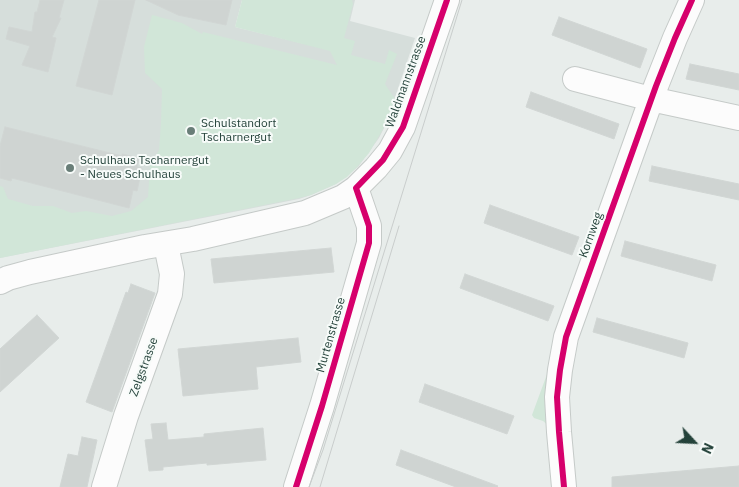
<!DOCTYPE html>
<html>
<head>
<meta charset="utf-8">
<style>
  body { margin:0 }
  #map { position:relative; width:739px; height:487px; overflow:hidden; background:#e8edeb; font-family:"IBM Plex Sans",sans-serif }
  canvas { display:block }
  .north { position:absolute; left:669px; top:417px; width:50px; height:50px; -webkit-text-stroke:4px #f7fbf9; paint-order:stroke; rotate:115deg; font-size:14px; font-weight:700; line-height:20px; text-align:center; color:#24423a }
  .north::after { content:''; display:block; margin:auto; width:18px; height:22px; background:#24423a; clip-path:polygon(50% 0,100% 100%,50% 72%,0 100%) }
</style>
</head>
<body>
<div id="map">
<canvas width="739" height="487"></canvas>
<div class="north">N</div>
</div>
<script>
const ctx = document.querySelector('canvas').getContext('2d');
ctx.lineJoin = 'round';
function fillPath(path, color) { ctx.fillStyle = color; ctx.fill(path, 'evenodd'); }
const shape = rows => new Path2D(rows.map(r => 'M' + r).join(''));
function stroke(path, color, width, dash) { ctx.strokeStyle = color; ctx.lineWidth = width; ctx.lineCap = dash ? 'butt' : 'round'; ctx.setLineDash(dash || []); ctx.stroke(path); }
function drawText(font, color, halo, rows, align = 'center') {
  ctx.font = font + ' "IBM Plex Sans",sans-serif'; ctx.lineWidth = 4; ctx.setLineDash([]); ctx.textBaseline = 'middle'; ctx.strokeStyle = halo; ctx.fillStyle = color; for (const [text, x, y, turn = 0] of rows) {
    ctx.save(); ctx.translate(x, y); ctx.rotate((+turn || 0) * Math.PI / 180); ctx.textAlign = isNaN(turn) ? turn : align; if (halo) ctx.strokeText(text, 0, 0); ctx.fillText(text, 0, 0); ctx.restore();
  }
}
fillPath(shape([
  [0,0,242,0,235,27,330,50,342,0,355,0,350,21,415,38,386,124,379,138,358,167,336,184,311,195,299,199,0,258]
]), '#d6dedb');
fillPath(shape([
  [242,0,352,0,353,4,344,38,355,41,351,55,385,64,389,50,397,54,385,84,395,99,386,124,369,153,358,166,347,177,336,184,311,195,299,198,0,258,0,186,3,187,8,199,33,206,53,206,72,213,86,211,112,216,131,211,148,197,150,166,159,150,161,123,162,89,145,73,144,47,152,15,182,23,202,34,203,32,337,65,330,51,235,27],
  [550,366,550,427,543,421,534,418,532,415]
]), '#d1e6d8');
const building = shape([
  [40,0,64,0,59,18,61,18,52,37,56,38,48,72,22,65,30,46,6,39,9,27,32,32,35,12,37,12,40,0],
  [99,0,135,0,112,95,76,86,99,0],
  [146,0,232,0,226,25,178,15,146,0],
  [559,17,647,49,640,68,552,35,559,17],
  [690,64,739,74,739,90,686,79,690,64],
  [531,92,619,124,614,139,526,107,531,92],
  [5,127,122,156,122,154,139,158,137,167,142,168,137,191,133,190,129,208,12,178,11,181,0,178,0,146,5,127],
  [652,166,739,184,739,200,649,181,652,166],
  [490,205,579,237,572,255,484,223,490,205],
  [625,241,716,265,712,281,621,256,625,241],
  [331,248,334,272,214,283,211,259,331,248],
  [465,274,554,306,548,321,460,288,465,274],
  [131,284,155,293,112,412,86,402,126,292,128,293,131,284],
  [37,315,59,338,0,392,0,349,37,315],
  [597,318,688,343,684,358,593,332,597,318],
  [298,338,301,362,256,367,258,389,183,396,178,349,298,338],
  [425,384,514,416,507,434,419,402,425,384],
  [166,423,168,440,204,437,204,434,263,428,266,460,207,465,207,463,163,467,163,470,149,471,145,440,153,439,151,424,166,423],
  [82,437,97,440,87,487,60,487,68,454,78,456,82,437],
  [401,450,498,486,497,487,456,487,396,465,401,450],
  [739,466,739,487,612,487,612,477,739,466]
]);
fillPath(building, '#cfd4d2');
stroke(building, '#d1d6d4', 1);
const minor = shape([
  [575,79,651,99,739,118],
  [0,282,8,278,30,272,145,247,193,239,305,213,343,197,356,188,376,168,390,151,403,127,447,0],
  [104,487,126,416,170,294,172,274,166,245],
  [296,487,322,406,369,243,369,226,356,188],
  [564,487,559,432,557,397,560,370,566,337,656,86,675,38,692,0]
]);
stroke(minor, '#c5cac8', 26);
stroke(minor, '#fcfcfc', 24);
stroke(shape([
  [309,487,323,450,462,0],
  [320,487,399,226]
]), '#c9cdcc', 1);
stroke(shape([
  [296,487,322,406,369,243,369,226,356,188,383,160,403,127,447,0],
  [564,487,559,432,557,397,560,370,566,337,656,86,675,38,692,0]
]), '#d6006c', 6);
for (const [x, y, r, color] of [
  [191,131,5,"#697e78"],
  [70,168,5,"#697e78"]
]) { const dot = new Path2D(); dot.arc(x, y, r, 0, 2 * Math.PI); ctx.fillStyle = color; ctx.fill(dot); stroke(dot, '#f7fbf9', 2); }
drawText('12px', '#24423a', '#f7fbf9', [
  ["Waldmannstrasse",406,82,-70],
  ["Kornweg",591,235,-70],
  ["Murtenstrasse",331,335,-74],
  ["Zelgstrasse",144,367,-70]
]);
drawText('12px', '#24423a', '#f7fbf9', [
  ["Schulstandort",201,124],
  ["Tscharnergut",201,138],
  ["Schulhaus Tscharnergut",80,161],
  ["- Neues Schulhaus",80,175]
], 'left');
</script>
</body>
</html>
